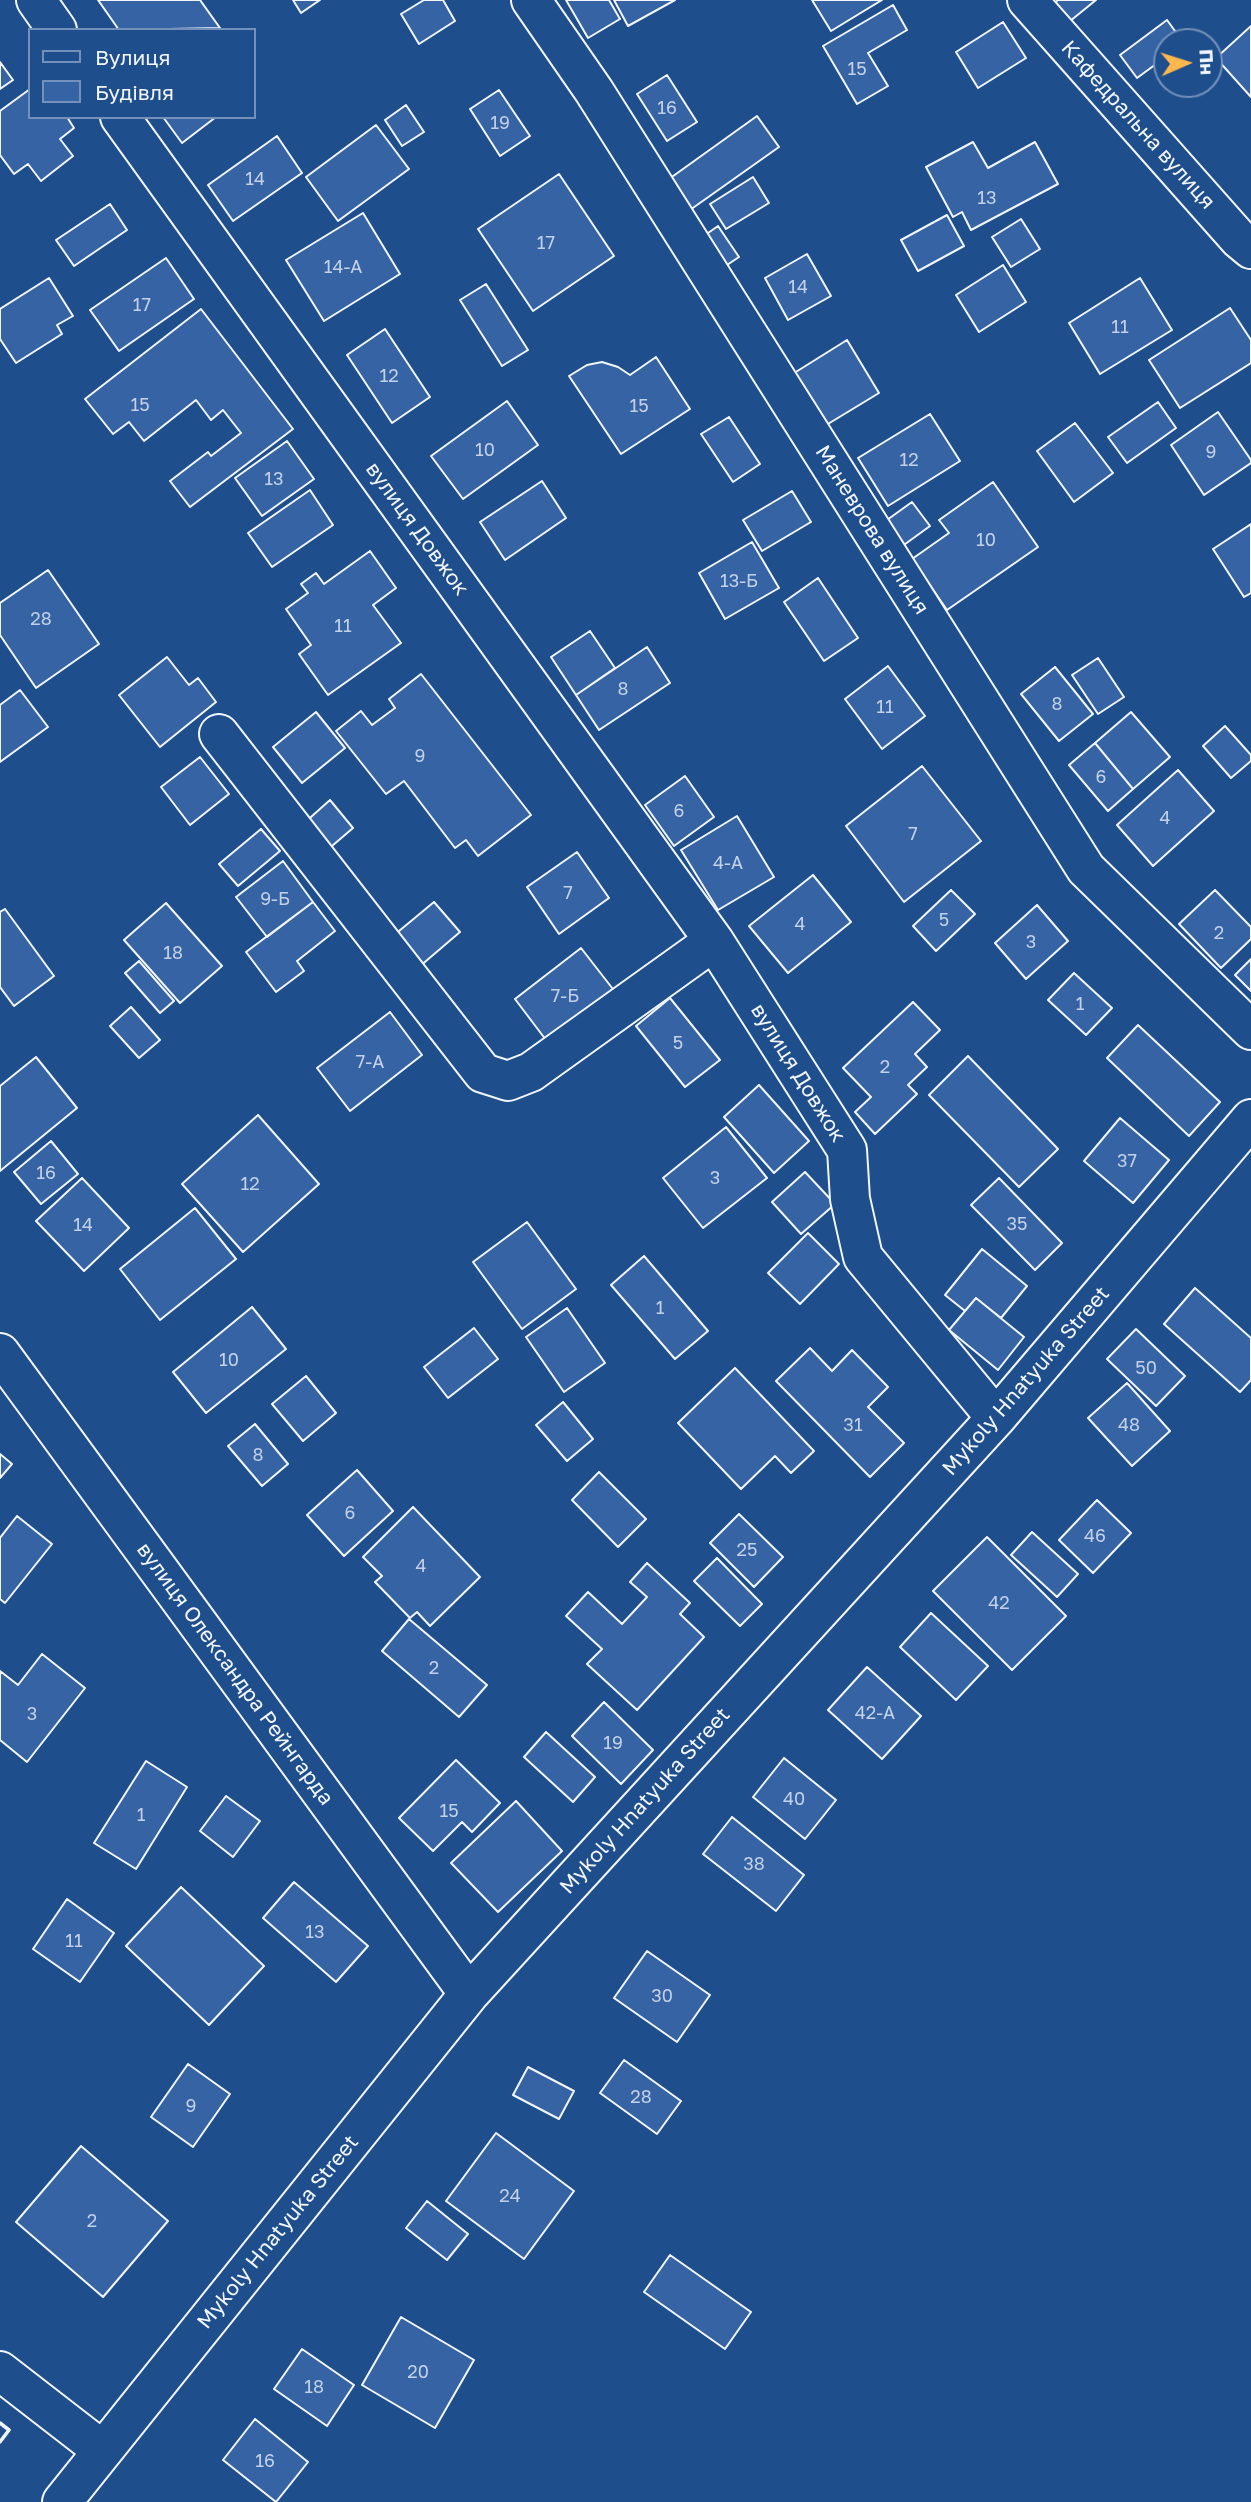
<!DOCTYPE html>
<html>
<head>
<meta charset="utf-8">
<style>
  body { margin:0 }
  #map { position:relative; width:1251px; height:2502px; overflow:hidden; background:#1f4e8c; font-family:"Golos Text",sans-serif }
  canvas { display:block }
  .legend { position:absolute; left:28px; top:28px; width:228px; height:91px; box-sizing:border-box; background:#1f4e8c; border:2px solid #7391ba; margin:0; padding:9px 12px; list-style:none; font-size:21px; color:#f2f6ff }
  .legend li { display:flex; align-items:center; gap:14px; height:35px }
  .legend b { width:35px; border:2px solid #7391ba }
  .north { position:absolute; left:1153px; top:28px; width:70px; height:70px; box-sizing:border-box; background:#1f4e8c; border:2px solid #7391ba; border-radius:50%; rotate:87deg; font-size:19px; font-weight:700; line-height:28px; text-align:center; color:#f2f6ff }
  .north::after { content:''; display:block; margin:auto; width:24px; height:32px; background:#ffb74d; clip-path:polygon(50% 0,100% 100%,50% 72%,0 100%) }
</style>
</head>
<body>
<div id="map">
<canvas width="1251" height="2502"></canvas>
<ul class="legend">
<li><b style="height:9px;background:#1f4e8c"></b>Вулиця</li>
<li><b style="height:19px;background:#3563a3"></b>Будівля</li>
</ul>
<div class="north">Пн</div>
</div>
<script>
const ctx = document.querySelector('canvas').getContext('2d');
ctx.lineJoin = 'round';
function fillPath(path, color) { ctx.fillStyle = color; ctx.fill(path, 'evenodd'); }
const shape = rows => new Path2D(rows.map(r => 'M' + r).join(''));
function stroke(path, color, width, dash) { ctx.strokeStyle = color; ctx.lineWidth = width; ctx.lineCap = dash ? 'butt' : 'round'; ctx.setLineDash(dash || []); ctx.stroke(path); }
function drawText(font, color, halo, rows, align = 'center') {
  ctx.font = font + ' "Golos Text",sans-serif'; ctx.lineWidth = 5; ctx.setLineDash([]); ctx.textBaseline = 'middle'; ctx.strokeStyle = halo; ctx.fillStyle = color; for (const [text, x, y, turn = 0] of rows) {
    ctx.save(); ctx.translate(x, y); ctx.rotate((+turn || 0) * Math.PI / 180); ctx.textAlign = isNaN(turn) ? turn : align; if (halo) ctx.strokeText(text, 0, 0); ctx.fillText(text, 0, 0); ctx.restore();
  }
}
const building = shape([
  [98,0,200,0,220,28,119,30,98,0],
  [293,0,320,0,301,13,293,0],
  [424,0,443,0,455,21,419,44,401,14,424,0],
  [566,0,609,0,620,19,588,38,566,0],
  [614,0,675,0,628,26,614,0],
  [812,0,882,0,831,31,812,0],
  [1058,0,1096,0,1064,26,1049,8,1058,0],
  [893,5,907,30,868,53,888,86,857,104,823,46,893,5],
  [1167,20,1183,42,1167,42,1167,56,1137,78,1120,55,1167,20],
  [1003,22,1026,58,978,88,956,52,1003,22],
  [1251,26,1251,97,1216,58,1251,26],
  [0,62,13,80,0,89,0,62],
  [667,75,697,122,667,141,637,94,667,75],
  [30,89,30,117,67,117,74,128,60,139,73,156,41,181,28,164,14,174,0,155,0,111,30,89],
  [499,90,530,136,500,156,470,109,499,90],
  [406,105,424,132,402,146,385,120,406,105],
  [757,116,779,147,690,210,669,179,757,116],
  [163,117,216,117,182,143,163,117],
  [376,125,409,169,338,221,306,177,376,125],
  [277,136,302,173,233,221,208,185,277,136],
  [973,142,988,168,1035,142,1058,184,971,230,962,212,953,217,926,167,973,142],
  [559,174,614,256,533,311,478,229,559,174],
  [753,177,769,203,726,229,710,204,753,177],
  [110,204,127,230,74,266,56,240,110,204],
  [363,213,400,274,324,321,286,260,363,213],
  [947,215,964,246,918,271,901,240,947,215],
  [1021,219,1040,249,1011,267,992,237,1021,219],
  [718,226,739,257,721,269,701,238,718,226],
  [807,254,831,296,788,320,765,278,807,254],
  [166,258,194,299,119,351,90,310,166,258],
  [1003,265,1026,302,979,332,956,295,1003,265],
  [49,278,73,316,57,325,62,334,16,363,0,339,0,309,49,278],
  [1140,278,1172,330,1100,374,1069,323,1140,278],
  [486,284,528,350,502,366,460,300,486,284],
  [1230,308,1251,340,1251,363,1180,408,1149,360,1230,308],
  [201,309,293,429,190,507,170,481,208,452,211,456,241,433,223,410,211,420,196,400,144,441,129,422,113,434,85,399,201,309],
  [385,329,430,397,392,423,347,355,385,329],
  [847,340,879,393,823,427,791,375,847,340],
  [656,357,690,409,621,454,569,376,587,365,602,362,618,367,630,375,656,357],
  [507,401,538,445,463,499,431,456,507,401],
  [1158,402,1176,428,1127,463,1108,437,1158,402],
  [1218,412,1251,460,1251,463,1204,495,1171,445,1218,412],
  [930,414,960,461,888,506,858,458,930,414],
  [729,417,760,464,733,482,701,434,729,417],
  [1075,423,1113,473,1074,502,1037,451,1075,423],
  [287,441,314,479,262,516,235,478,287,441],
  [542,481,566,518,505,560,480,522,542,481],
  [993,482,1038,547,947,610,912,559,949,533,939,520,993,482],
  [310,490,333,525,272,567,248,533,310,490],
  [792,491,811,522,762,551,743,520,792,491],
  [912,502,930,526,897,550,880,525,912,502],
  [1251,524,1251,593,1244,597,1213,549,1251,524],
  [752,542,779,588,725,619,699,573,752,542],
  [370,551,396,588,373,605,401,643,328,695,299,654,311,645,286,609,308,593,301,584,316,573,324,584,370,551],
  [48,570,99,644,36,688,0,635,0,603,48,570],
  [818,578,858,638,824,661,784,602,818,578],
  [590,631,615,668,576,695,551,657,590,631],
  [647,647,670,683,599,730,576,695,647,647],
  [167,657,189,685,198,678,216,702,160,747,119,695,167,657],
  [1098,658,1124,697,1098,714,1072,675,1098,658],
  [888,666,925,716,882,749,845,699,888,666],
  [1055,667,1093,714,1059,741,1021,694,1055,667],
  [421,674,531,815,478,856,466,840,455,848,404,781,386,794,336,731,361,711,372,725,395,708,389,699,421,674],
  [20,690,48,727,0,762,0,705,20,690],
  [316,712,345,748,302,783,273,747,316,712],
  [1131,712,1170,757,1133,789,1095,743,1131,712],
  [1225,726,1251,755,1251,761,1231,778,1203,746,1225,726],
  [1095,743,1133,789,1108,811,1069,765,1095,743],
  [200,757,229,794,190,825,161,787,200,757],
  [922,766,981,841,904,902,846,826,922,766],
  [1178,770,1214,811,1153,866,1117,825,1178,770],
  [685,776,714,817,674,846,645,805,685,776],
  [330,800,353,828,325,852,302,825,330,800],
  [737,816,774,877,718,910,681,850,737,816],
  [261,829,280,851,238,886,219,864,261,829],
  [577,852,609,898,559,934,527,887,577,852],
  [283,861,313,902,267,937,236,897,283,861],
  [813,875,851,922,788,973,749,926,813,875],
  [951,890,975,914,936,951,913,926,951,890],
  [1215,890,1251,927,1251,939,1221,968,1179,924,1215,890],
  [313,902,335,931,297,961,304,971,276,992,246,952,313,902],
  [434,902,460,932,419,967,393,936,434,902],
  [166,903,222,966,180,1003,124,940,166,903],
  [1037,905,1068,941,1026,979,995,943,1037,905],
  [5,909,54,976,14,1006,0,987,0,912,5,909],
  [581,948,616,993,549,1044,515,999,581,948],
  [1251,959,1251,991,1235,975,1251,959],
  [139,961,174,1001,160,1013,125,973,139,961],
  [1074,973,1112,1008,1086,1035,1048,1000,1074,973],
  [670,998,720,1060,685,1087,636,1026,670,998],
  [913,1002,940,1030,915,1054,927,1067,908,1085,917,1094,875,1134,855,1112,871,1097,843,1068,913,1002],
  [131,1007,160,1040,139,1058,110,1026,131,1007],
  [390,1012,422,1055,350,1111,317,1068,390,1012],
  [1138,1025,1220,1102,1189,1136,1107,1058,1138,1025],
  [968,1056,1058,1149,1019,1187,929,1095,968,1056],
  [36,1057,77,1108,0,1171,0,1086,36,1057],
  [759,1085,809,1141,774,1173,724,1117,759,1085],
  [258,1115,319,1184,243,1252,182,1184,258,1115],
  [1120,1118,1169,1160,1133,1203,1084,1161,1120,1118],
  [726,1127,767,1178,703,1228,663,1178,726,1127],
  [51,1141,78,1174,41,1204,14,1172,51,1141],
  [805,1172,835,1204,801,1234,772,1202,805,1172],
  [82,1178,129,1228,84,1271,36,1221,82,1178],
  [999,1178,1062,1243,1035,1270,971,1205,999,1178],
  [195,1208,236,1259,160,1320,120,1269,195,1208],
  [527,1222,576,1289,522,1329,473,1262,527,1222],
  [808,1233,839,1264,800,1304,768,1273,808,1233],
  [982,1249,1027,1286,1001,1318,976,1298,965,1311,945,1295,982,1249],
  [644,1256,708,1331,675,1359,611,1285,644,1256],
  [1195,1288,1251,1338,1251,1380,1240,1392,1164,1324,1195,1288],
  [976,1298,1024,1337,998,1370,949,1330,976,1298],
  [252,1307,286,1349,206,1413,173,1372,252,1307],
  [567,1308,605,1363,564,1392,526,1337,567,1308],
  [474,1328,498,1359,448,1398,424,1367,474,1328],
  [1136,1329,1185,1376,1156,1406,1107,1359,1136,1329],
  [810,1348,832,1371,852,1350,888,1387,868,1407,904,1443,870,1477,776,1381,810,1348],
  [735,1368,814,1451,791,1473,775,1456,741,1489,678,1423,735,1368],
  [306,1376,336,1413,303,1441,272,1404,306,1376],
  [1127,1383,1170,1431,1132,1466,1088,1418,1127,1383],
  [563,1402,593,1439,567,1461,536,1425,563,1402],
  [255,1424,288,1464,262,1486,228,1446,255,1424],
  [0,1454,12,1464,0,1478,0,1454],
  [357,1470,393,1511,344,1556,307,1515,357,1470],
  [599,1472,646,1519,618,1547,572,1500,599,1472],
  [1097,1500,1131,1533,1093,1573,1059,1540,1097,1500],
  [413,1507,480,1577,430,1626,417,1612,410,1618,375,1582,382,1576,363,1557,413,1507],
  [739,1514,783,1557,754,1587,710,1543,739,1514],
  [17,1516,52,1544,5,1603,0,1599,0,1538,17,1516],
  [1032,1532,1078,1574,1057,1597,1011,1555,1032,1532],
  [987,1537,1066,1616,1012,1670,933,1591,987,1537],
  [717,1558,762,1604,740,1626,694,1581,717,1558],
  [647,1563,690,1603,680,1614,704,1637,637,1710,587,1664,602,1649,566,1616,588,1592,622,1624,647,1597,630,1582,647,1563],
  [931,1613,988,1666,956,1700,900,1647,931,1613],
  [409,1619,487,1685,459,1717,382,1651,409,1619],
  [42,1654,85,1688,27,1762,0,1740,0,1671,18,1685,42,1654],
  [867,1667,921,1716,882,1759,828,1710,867,1667],
  [604,1702,653,1750,621,1784,572,1736,604,1702],
  [546,1732,595,1777,573,1802,524,1757,546,1732],
  [784,1758,836,1800,805,1839,753,1797,784,1758],
  [456,1760,500,1803,472,1832,462,1822,433,1851,399,1818,456,1760],
  [146,1761,187,1787,136,1869,94,1843,146,1761],
  [226,1796,260,1821,233,1857,200,1831,226,1796],
  [516,1801,562,1851,498,1912,451,1863,516,1801],
  [732,1817,804,1875,776,1911,703,1854,732,1817],
  [294,1882,368,1946,336,1982,263,1918,294,1882],
  [181,1887,264,1966,209,2025,126,1946,181,1887],
  [67,1899,114,1933,80,1982,33,1949,67,1899],
  [647,1951,710,1995,677,2042,614,1998,647,1951],
  [624,2060,681,2101,657,2134,600,2093,624,2060],
  [188,2064,230,2094,193,2147,151,2117,188,2064],
  [528,2067,574,2091,559,2119,513,2095,528,2067],
  [496,2133,574,2191,524,2259,446,2201,496,2133],
  [81,2146,168,2221,103,2297,16,2222,81,2146],
  [427,2201,468,2234,447,2260,406,2228,427,2201],
  [670,2255,751,2312,725,2349,644,2292,670,2255],
  [401,2317,474,2360,435,2428,362,2385,401,2317],
  [302,2349,354,2385,327,2426,274,2389,302,2349],
  [255,2419,308,2462,276,2502,223,2460,255,2419]
]);
fillPath(building, '#3563a3');
stroke(building, '#f2f6ff', 2);
const minor = shape([
  [36,0,57,30],
  [531,0,594,91,1086,869,1251,1030],
  [1027,0,1239,239,1251,249],
  [120,117,714,941,847,1150,850,1199,863,1257,996,1418],
  [219,734,483,1073,508,1081,531,1072,714,941],
  [0,1353,469,1994],
  [0,2371,102,2450],
  [62,2502,469,1994,996,1418,1251,1119]
]);
stroke(minor, '#f2f6ff', 42);
stroke(minor, '#1f4e8c', 38);
stroke(shape([
  [0,2423,9,2430,0,2442]
]), '#f2f6ff', 3.5);
drawText('18px', '#c3d1e8', null, [
  ["15",857,69],
  ["16",667,108],
  ["19",500,123],
  ["14",255,179],
  ["13",987,198],
  ["17",546,243],
  ["14-А",343,267],
  ["14",798,287],
  ["17",142,305],
  ["11",1120,327],
  ["12",389,376],
  ["15",140,405],
  ["15",639,406],
  ["10",485,450],
  ["9",1211,452],
  ["12",909,460],
  ["13",274,479],
  ["10",986,540],
  ["13-Б",739,581],
  ["28",41,619],
  ["11",343,626],
  ["8",623,689],
  ["8",1057,704],
  ["11",885,707],
  ["9",420,756],
  ["6",1101,777],
  ["6",679,811],
  ["4",1165,818],
  ["7",913,834],
  ["4-А",728,863],
  ["7",568,893],
  ["9-Б",275,899],
  ["5",944,920],
  ["4",800,924],
  ["2",1219,933],
  ["3",1031,942],
  ["18",173,953],
  ["7-Б",565,996],
  ["1",1080,1004],
  ["5",678,1043],
  ["7-А",370,1062],
  ["2",885,1067],
  ["37",1127,1161],
  ["16",46,1173],
  ["3",715,1178],
  ["12",250,1184],
  ["35",1017,1224],
  ["14",83,1225],
  ["1",660,1308],
  ["10",229,1360],
  ["50",1146,1368],
  ["31",853,1425],
  ["48",1129,1425],
  ["8",258,1455],
  ["6",350,1513],
  ["46",1095,1536],
  ["25",747,1550],
  ["4",421,1566],
  ["42",999,1603],
  ["2",434,1668],
  ["42-А",875,1713],
  ["3",32,1714],
  ["19",613,1743],
  ["40",794,1799],
  ["15",449,1811],
  ["1",141,1815],
  ["38",754,1864],
  ["13",315,1932],
  ["11",74,1941],
  ["30",662,1996],
  ["28",641,2097],
  ["9",191,2106],
  ["24",510,2196],
  ["2",92,2221],
  ["20",418,2372],
  ["18",314,2387],
  ["16",265,2461]
]);
drawText('21px', '#f2f6ff', '#1f4e8c', [
  ["Кафедральна вулиця",1138,125,48],
  ["вулиця Довжок",417,529,54],
  ["Маневрова вулиця",872,530,58],
  ["вулиця Довжок",798,1073,58],
  ["Mykoly Hnatyuka Street",1026,1381,-49],
  ["вулиця Олександра Рейнгарда",235,1674,54],
  ["Mykoly Hnatyuka Street",645,1801,-48],
  ["Mykoly Hnatyuka Street",278,2232,-51]
]);
</script>
</body>
</html>
